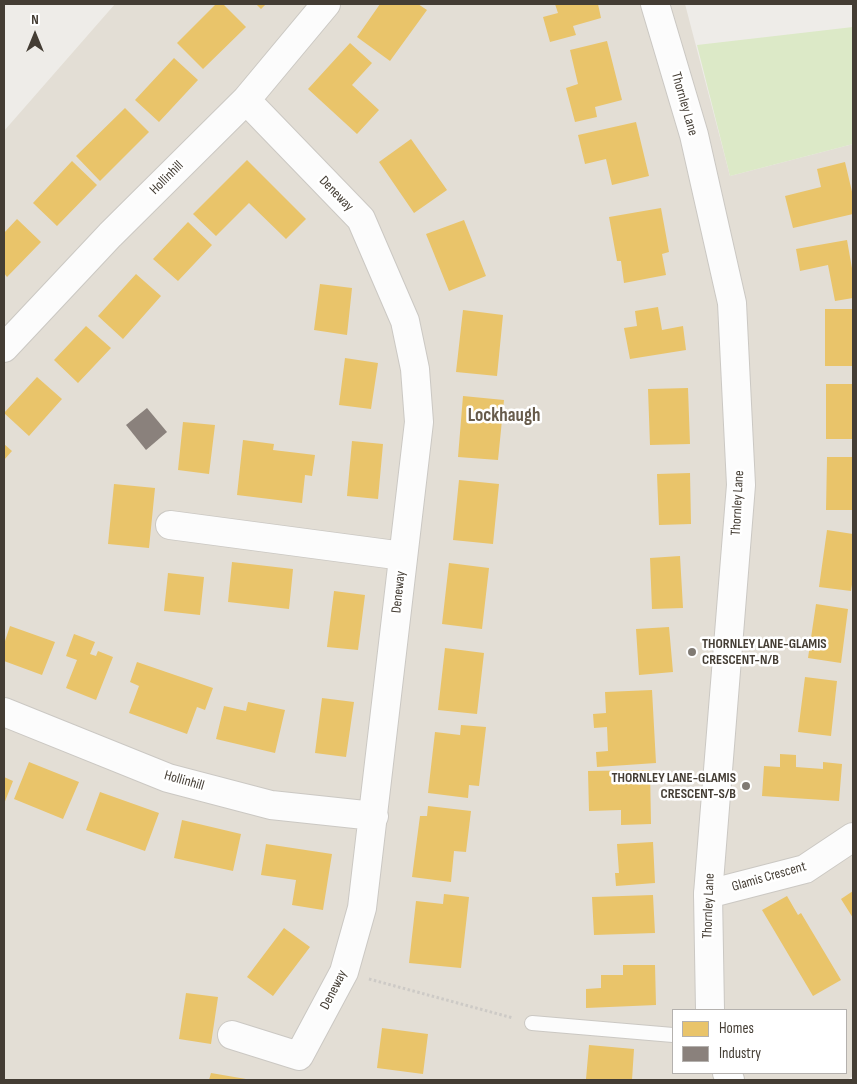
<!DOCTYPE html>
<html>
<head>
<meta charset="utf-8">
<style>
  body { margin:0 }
  #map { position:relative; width:857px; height:1084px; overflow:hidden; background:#eeece8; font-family:"Sofia Sans Condensed",sans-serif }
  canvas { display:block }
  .frame { position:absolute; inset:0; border:5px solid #443d34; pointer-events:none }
  .legend { position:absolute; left:672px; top:1009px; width:175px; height:65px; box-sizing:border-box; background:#fff; border:1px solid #b4b1ae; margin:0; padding:6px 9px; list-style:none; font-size:15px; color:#443d34 }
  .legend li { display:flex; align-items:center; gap:10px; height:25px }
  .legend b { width:25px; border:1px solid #b4b1ae }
  .north { position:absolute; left:10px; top:10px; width:50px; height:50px; -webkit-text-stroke:4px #fff; paint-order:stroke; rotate:0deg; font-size:14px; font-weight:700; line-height:20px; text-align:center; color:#443d34 }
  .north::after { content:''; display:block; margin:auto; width:18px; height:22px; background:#443d34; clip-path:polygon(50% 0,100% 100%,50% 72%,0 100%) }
</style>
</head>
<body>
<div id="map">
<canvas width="857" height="1084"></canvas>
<div class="frame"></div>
<ul class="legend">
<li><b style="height:14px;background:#e9c46a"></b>Homes</li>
<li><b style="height:14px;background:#8a817c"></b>Industry</li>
</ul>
<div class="north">N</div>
</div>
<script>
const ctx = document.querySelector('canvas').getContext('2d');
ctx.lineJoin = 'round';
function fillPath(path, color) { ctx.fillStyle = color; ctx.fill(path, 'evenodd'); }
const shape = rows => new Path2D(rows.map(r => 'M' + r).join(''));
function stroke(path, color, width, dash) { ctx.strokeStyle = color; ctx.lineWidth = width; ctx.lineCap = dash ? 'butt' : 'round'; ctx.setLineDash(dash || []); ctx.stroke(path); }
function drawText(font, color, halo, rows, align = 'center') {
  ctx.font = font + ' "Sofia Sans Condensed",sans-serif'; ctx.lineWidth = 5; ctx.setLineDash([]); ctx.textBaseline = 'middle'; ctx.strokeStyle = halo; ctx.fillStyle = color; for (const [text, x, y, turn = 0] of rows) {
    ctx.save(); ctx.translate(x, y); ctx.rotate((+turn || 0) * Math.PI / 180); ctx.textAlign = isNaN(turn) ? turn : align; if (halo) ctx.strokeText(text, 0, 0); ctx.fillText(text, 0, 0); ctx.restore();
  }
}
fillPath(shape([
  [115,4,685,4,730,176,853,144,853,1076,847,1080,4,1080,4,131],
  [673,1010,846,1010,846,1073,673,1073]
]), '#e3ded5');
fillPath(shape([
  [853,27,853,144,730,176,697,45]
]), '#dce9c7');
fillPath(shape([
  [216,4,223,4,246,27,203,69,177,43],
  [256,4,266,4,261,9],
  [380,4,418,4,427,10,390,61,357,37],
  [555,4,598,4,601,18,573,26,576,35,550,42,543,17,558,13],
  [607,41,622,100,595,107,597,117,575,122,566,88,578,84,570,50],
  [350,43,372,63,352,85,379,110,357,134,308,89],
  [174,58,198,80,159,122,135,100],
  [125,108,149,132,100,181,76,156],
  [636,122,649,176,612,185,606,159,585,164,578,135],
  [411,139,447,190,414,213,379,162],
  [247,160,306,219,286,239,249,203,216,236,193,214],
  [72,161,97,185,57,226,33,203],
  [845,162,853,196,853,214,793,228,785,196,821,187,817,169],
  [661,208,669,252,662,254,666,275,624,283,621,261,617,261,609,217],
  [17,219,41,242,7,277,4,273,4,233],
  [464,220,486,276,449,291,426,234],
  [188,222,212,245,178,281,153,259],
  [847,240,853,274,853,298,835,301,828,265,800,271,796,249],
  [136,274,161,296,123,339,98,316],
  [320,284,352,288,347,335,314,330],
  [658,307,662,330,683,326,686,350,630,359,624,328,637,326,635,311],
  [825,309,853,309,853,366,825,366],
  [463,310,503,315,497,376,456,372],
  [86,326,111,348,78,383,54,360],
  [345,358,378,363,371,409,339,405],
  [37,377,62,399,29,436,4,413],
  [826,384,853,384,853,439,826,439],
  [688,388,690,444,650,445,648,389],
  [463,396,504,400,498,460,458,457],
  [183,422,215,425,209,474,178,470],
  [243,440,274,444,273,450,315,455,312,476,305,475,302,503,237,495],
  [352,441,383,444,378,499,347,496],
  [4,444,12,451,4,460],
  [827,457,853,457,853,510,826,510],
  [690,473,691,524,659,525,657,474],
  [459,480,499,484,493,544,453,540],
  [114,484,155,488,149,548,108,544],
  [827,530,853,534,853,578,851,591,819,587],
  [680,556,683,608,652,609,650,558],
  [232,562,293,569,289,609,228,602],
  [449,563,489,568,482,629,442,624],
  [168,573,204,577,200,615,164,611],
  [334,591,365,595,358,650,327,647],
  [816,604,848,609,841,663,808,658],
  [10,626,55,642,42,675,4,661,4,644],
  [669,627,673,672,639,675,636,629],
  [74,634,95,642,90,654,96,656,98,651,113,657,96,700,66,688,77,660,66,656],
  [445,648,484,653,477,714,438,710],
  [137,662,213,688,205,710,197,707,187,734,129,713,139,686,130,682],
  [805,677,837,681,831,736,798,732],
  [652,690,656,763,597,767,596,752,608,751,607,727,594,728,593,714,606,713,605,692],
  [322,698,354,702,346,757,315,753],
  [248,702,285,710,275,753,216,739,224,706,246,711],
  [461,725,486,727,479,786,469,785,468,798,428,793,435,732,460,735],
  [780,754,796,755,796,767,823,769,823,762,842,764,839,801,762,796,764,766,780,767],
  [29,762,79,782,63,819,14,799],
  [650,770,651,824,621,825,621,810,589,811,588,771],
  [4,777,13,781,4,804],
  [100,792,159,813,145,851,86,830],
  [428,806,471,811,466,852,454,851,451,882,412,877,420,816,427,816],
  [182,820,241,834,233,871,174,858],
  [653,842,655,883,616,886,615,873,619,873,617,844],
  [266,844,332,854,323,910,292,905,296,880,261,875],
  [853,891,853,918,841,899],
  [444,894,469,897,461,968,409,963,416,901,443,904],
  [653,895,655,933,594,935,592,897],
  [787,896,798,915,801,913,841,980,813,996,762,910],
  [284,928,310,947,273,996,247,977],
  [623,965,655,965,656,1005,586,1008,586,989,601,988,601,975,623,975],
  [186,993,218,997,211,1044,179,1039],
  [382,1028,428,1034,423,1074,377,1068],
  [589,1045,634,1049,632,1080,586,1079],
  [211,1073,246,1079,246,1080,209,1080]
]), '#e9c46a');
fillPath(shape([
  [147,408,167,432,146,450,126,425]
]), '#8a817c');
const service = shape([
  [532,1023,673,1035]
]);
const minor = shape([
  [4,348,110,235,246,100,326,4],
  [170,525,403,556],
  [4,712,168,778,271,805,374,816],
  [708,894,805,869,853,837],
  [232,1035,299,1056,344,972,362,908,419,422,415,369,405,321,361,219,246,100]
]);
const tertiary = shape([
  [655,4,694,135,732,303,741,485,708,894,710,1010],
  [727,1073,730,1080]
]);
stroke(service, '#cbc8c3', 16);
stroke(minor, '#cbc8c3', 30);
stroke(tertiary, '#cbc8c3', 30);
stroke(shape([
  [369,979,513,1018]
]), '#cdcac6', 3, [2.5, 2.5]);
stroke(service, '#fcfcfc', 14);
stroke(minor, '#fcfcfc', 28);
stroke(tertiary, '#fcfcfc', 28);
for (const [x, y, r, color] of [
  [692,652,5,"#807a73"],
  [746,786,5,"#807a73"]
]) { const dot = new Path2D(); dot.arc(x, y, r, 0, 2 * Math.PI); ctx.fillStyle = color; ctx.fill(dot); stroke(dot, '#fff', 2); }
drawText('14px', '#443d34', '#fff', [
  ["Thornley Lane",684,104,74],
  ["Hollinhill",167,178,-45],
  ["Deneway",336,194,46],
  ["Thornley Lane",738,503,-87],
  ["Deneway",399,592,-84],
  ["Hollinhill",184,781,16],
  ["Glamis Crescent",769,877,-16],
  ["Thornley Lane",709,906,-88],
  ["Deneway",334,990,-63]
]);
drawText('bold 14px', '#443d34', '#fff', [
  ["THORNLEY LANE-GLAMIS",702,644],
  ["CRESCENT-N/B",702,660],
  ["THORNLEY LANE-GLAMIS",736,778,"right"],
  ["CRESCENT-S/B",736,794,"right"]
], 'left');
drawText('bold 19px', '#675b4b', '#fff', [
  ["Lockhaugh",504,416]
]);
</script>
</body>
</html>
